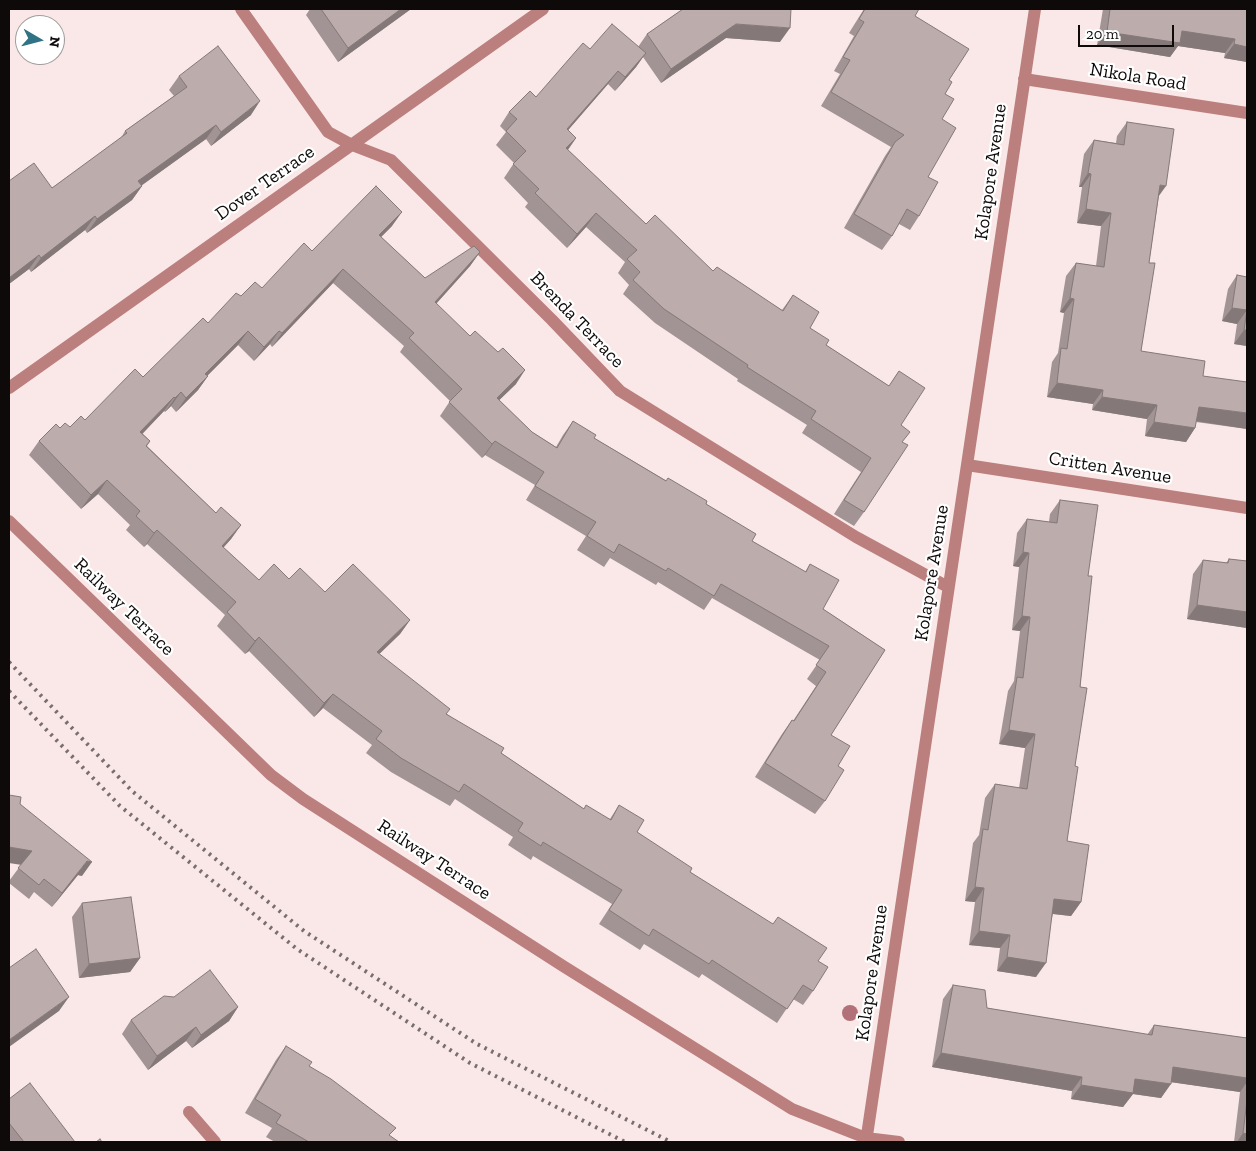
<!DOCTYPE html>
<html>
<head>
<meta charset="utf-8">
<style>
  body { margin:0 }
  #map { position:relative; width:1256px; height:1151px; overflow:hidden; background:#f9e8e7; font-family:"Zilla Slab",serif }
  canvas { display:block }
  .frame { position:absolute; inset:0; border:10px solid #0f0a0a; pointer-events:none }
  .north { position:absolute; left:15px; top:15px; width:50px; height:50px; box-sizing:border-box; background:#fff; border:1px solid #9f9d9d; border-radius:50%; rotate:98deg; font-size:14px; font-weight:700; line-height:20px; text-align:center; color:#0f0a0a }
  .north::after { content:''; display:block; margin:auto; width:18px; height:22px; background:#307384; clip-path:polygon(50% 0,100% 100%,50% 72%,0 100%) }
  .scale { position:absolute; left:1078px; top:25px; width:96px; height:22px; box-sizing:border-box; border:2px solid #0f0a0a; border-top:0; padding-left:6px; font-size:15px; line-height:18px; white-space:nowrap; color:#0f0a0a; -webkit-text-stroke:4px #fff; paint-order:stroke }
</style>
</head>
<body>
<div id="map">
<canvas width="1256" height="1151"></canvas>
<div class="frame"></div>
<div class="north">N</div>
<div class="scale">20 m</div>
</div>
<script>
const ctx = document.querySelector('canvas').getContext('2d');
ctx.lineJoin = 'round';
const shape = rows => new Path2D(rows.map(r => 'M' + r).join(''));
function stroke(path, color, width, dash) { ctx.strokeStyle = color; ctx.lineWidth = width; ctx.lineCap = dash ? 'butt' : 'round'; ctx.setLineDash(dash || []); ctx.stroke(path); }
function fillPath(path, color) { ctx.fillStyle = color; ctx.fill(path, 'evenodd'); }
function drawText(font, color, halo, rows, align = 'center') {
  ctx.font = font + ' "Zilla Slab",serif'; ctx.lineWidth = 4.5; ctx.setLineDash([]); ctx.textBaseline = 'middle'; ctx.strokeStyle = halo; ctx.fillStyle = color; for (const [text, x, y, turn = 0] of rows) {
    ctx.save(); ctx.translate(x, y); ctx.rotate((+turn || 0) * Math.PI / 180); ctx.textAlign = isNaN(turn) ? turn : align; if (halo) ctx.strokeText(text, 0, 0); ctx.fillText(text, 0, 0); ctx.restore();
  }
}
stroke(shape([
  [241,9,328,132,352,145,391,160,552,320,620,391,856,537,948,587],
  [1024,79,1247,113],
  [9,388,543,9],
  [967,465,1247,508],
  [9,521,271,775,303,799,563,966,792,1109,866,1138,899,1142],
  [189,1112,215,1142],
  [866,1142,1035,9]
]), '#bb7f7e', 12);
stroke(shape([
  [9,662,132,791,304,931,477,1044,671,1142],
  [9,691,120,806,297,949,470,1063,625,1142]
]), '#786e6d', 4, [2.5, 5]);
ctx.fillStyle = '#b27179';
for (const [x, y] of [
  [850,1013]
]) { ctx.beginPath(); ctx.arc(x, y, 8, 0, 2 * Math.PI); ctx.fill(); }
fillPath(shape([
  [310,9,411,9,338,62,306,15],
  [683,9,780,42,726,38,661,83,643,57,636,67,615,91,608,84,568,130,576,138,568,150,646,224,713,271,782,310,793,295,810,328,826,345,889,386,899,371,901,425,902,442,864,512,854,526,834,514,861,472,802,433,807,425,737,381,738,379,655,323,623,294,629,285,618,273,625,262,586,227,567,248,525,207,528,203,504,178,514,163,496,145,506,132,500,126,509,112,536,97,590,49,638,47,647,34],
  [864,9,919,9,915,16,949,80,945,94,942,119,919,216,910,230,899,224,892,236,882,250,844,228,885,156,891,147,821,106,840,74,834,71,854,36,849,33],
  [1103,9,1247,9,1247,62,1224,58,1225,53,1178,46,1170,57,1097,45],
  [179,76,251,115,211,146,206,139,141,186,142,186,132,200,87,233,85,230,31,272,29,269,9,284,9,181,52,188,121,138,125,131,174,96,169,90],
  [1127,122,1159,195,1149,263,1141,351,1203,376,1247,429,1196,422,1195,428,1186,442,1145,436,1147,419,1092,410,1093,404,1047,397,1052,362,1058,353,1064,313,1060,312,1066,276,1076,263,1096,266,1101,226,1077,223,1082,187,1079,187,1084,154,1094,140,1116,143,1117,136],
  [392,226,381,237,425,278,480,252,470,266,436,304,516,384,499,400,532,432,556,447,563,435,573,421,594,438,706,504,752,541,805,572,810,564,823,609,885,650,831,735,838,766,825,801,815,814,755,777,782,734,792,720,793,721,816,686,807,679,820,660,712,598,704,610,658,582,656,585,610,558,604,567,577,550,586,536,526,500,535,485,485,455,482,458,440,416,450,401,400,352,404,346,333,283,272,347,270,344,254,361,238,345,207,376,208,376,198,390,176,412,171,406,165,412,164,411,142,433,150,441,147,446,216,513,241,525,231,539,223,548,259,580,289,579,325,592,410,620,400,634,379,654,447,714,501,753,584,809,610,819,619,805,637,832,690,872,818,961,813,991,803,1005,793,999,777,1023,702,974,699,978,644,944,640,950,599,924,612,904,533,856,531,860,508,845,513,837,455,799,450,806,391,772,366,753,372,745,323,708,314,717,249,651,245,654,217,626,225,615,147,544,144,547,126,530,130,525,98,494,81,509,29,455,39,441,60,428,70,427,85,420,143,377,208,323,241,296,262,288,312,251],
  [1247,227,1247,241,1246,241],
  [1237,275,1247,277,1247,346,1234,344,1237,324,1222,321,1228,289],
  [1060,500,1088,576,1075,766,1067,841,1081,902,1071,916,1053,914,1036,977,997,971,1000,948,969,945,975,902,965,901,973,843,979,835,985,798,995,784,1019,788,1025,748,999,744,1008,691,1014,681,1020,631,1012,630,1019,567,1013,566,1017,533,1027,519,1049,522,1050,514],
  [1229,559,1247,561,1247,628,1187,619,1193,574,1203,560,1226,563],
  [20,804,82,876,78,875,52,907,34,892,29,899,9,883,9,881,21,865],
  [82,903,140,958,130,972,79,978,72,917],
  [953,985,987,1008,1147,1035,1154,1025,1247,1038,1247,1142,1234,1142,1240,1092,1171,1082,1161,1098,1133,1094,1123,1107,1071,1099,1072,1091,932,1067,943,999],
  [174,997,238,1007,229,1021,192,1048,186,1041,148,1070,122,1034,131,1020],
  [286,1046,390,1136,399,1142,275,1142,266,1137,272,1128,245,1113,276,1060],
  [9,1099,75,1142,9,1142]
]), '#a29494');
fillPath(shape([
  [401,9,411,9,338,62,348,48],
  [736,24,790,28,780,42,726,38,661,83,671,69],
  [1182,31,1235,39,1225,53,1178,46,1170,57,1097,45,1107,32],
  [1234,44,1247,47,1247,62,1224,58],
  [646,53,636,67,615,91,625,77],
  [618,71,608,84,557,143,567,129],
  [260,101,251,115,211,146,221,132],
  [216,125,206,139,128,195,138,181],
  [576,138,566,152,566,148],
  [1088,173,1091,174,1082,187,1079,187],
  [1160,185,1166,186,1156,200],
  [142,186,132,200,87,233,97,219],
  [1086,209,1111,213,1101,226,1077,223],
  [402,212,392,226,369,249,379,235],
  [596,213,586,227,567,248,577,234],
  [95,216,85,230,31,272,41,258],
  [480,252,470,266,425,316,435,302],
  [39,255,29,269,9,284,9,278],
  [343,269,333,283,272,347,282,333],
  [1070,298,1074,299,1064,313,1060,312],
  [1232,308,1247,310,1237,324,1222,321],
  [1244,330,1247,330,1247,346,1234,344],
  [248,331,238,345,195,388,205,374],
  [279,331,270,344,254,361,264,347],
  [525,370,516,384,487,412,497,398],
  [208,376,198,390,176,412,186,398],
  [1057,383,1103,390,1093,404,1047,397],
  [181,392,171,406,165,412,175,398],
  [174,397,164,411,131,446,140,432],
  [1102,397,1157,405,1147,419,1092,410],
  [1199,407,1247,413,1247,429,1189,420],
  [1154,422,1195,428,1186,442,1145,436],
  [495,441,485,455,482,458,492,444],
  [107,480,98,494,81,509,91,495],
  [241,525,231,539,212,560,222,546],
  [157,530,147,544,144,547,154,533],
  [1023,552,1029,553,1019,567,1013,566],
  [1197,605,1247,612,1247,628,1187,619],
  [1022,616,1030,617,1020,631,1012,630],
  [410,620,400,634,367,666,377,652],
  [259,637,249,651,245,654,255,641],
  [333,694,323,708,314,717,324,703],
  [1009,730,1035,734,1025,748,999,744],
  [9,847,32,851,22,865,9,863],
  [87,861,92,862,82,876,78,875,52,907,62,893],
  [975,887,984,888,975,902,965,901],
  [1054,899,1081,902,1071,916,1045,913],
  [979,931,1010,935,1000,948,969,945],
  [1007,957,1046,963,1036,977,997,971],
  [140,958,130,972,79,978,89,964],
  [69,997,59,1011,9,1047,9,1040],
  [238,1007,229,1021,192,1048,201,1035],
  [196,1027,186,1041,148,1070,157,1056],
  [941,1053,1082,1077,1072,1091,932,1067],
  [1173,1067,1247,1078,1247,1082,1240,1092,1163,1081],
  [1135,1079,1171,1084,1161,1098,1133,1094,1123,1107,1071,1099,1081,1085],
  [1243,1133,1247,1134,1247,1142,1237,1142]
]), '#847878');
const building = shape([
  [321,9,401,9,348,48,321,9],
  [683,9,791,9,790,28,736,24,671,69,647,34,683,9],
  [865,9,919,9,915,16,969,49,949,80,952,82,945,94,954,99,942,119,956,128,928,177,938,182,919,216,907,209,892,236,854,214,895,142,904,135,831,92,850,60,843,57,864,22,859,19,865,9],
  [1110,9,1247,9,1247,47,1234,44,1235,39,1182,31,1180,43,1107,32,1110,9],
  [612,24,646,53,625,77,618,71,567,129,576,138,566,148,646,224,655,215,713,271,717,267,783,311,793,295,819,312,810,328,829,340,826,345,889,386,899,371,925,388,901,425,910,432,902,442,908,445,864,512,844,500,871,458,811,419,816,411,747,367,748,365,664,309,633,280,640,272,627,259,637,250,596,213,577,234,535,193,539,189,513,164,526,151,506,131,517,119,509,112,530,91,536,97,583,43,590,49,612,24],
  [218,46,260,101,221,132,216,125,138,181,142,186,97,219,95,216,41,258,39,255,9,278,9,181,34,163,52,188,127,133,125,131,187,87,179,76,218,46],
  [1127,122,1174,129,1166,186,1160,185,1149,263,1155,263,1141,351,1205,361,1203,376,1247,382,1247,413,1199,407,1195,428,1154,422,1157,405,1102,397,1103,390,1057,383,1061,348,1067,349,1074,299,1070,298,1076,263,1104,267,1111,213,1086,209,1091,174,1088,173,1094,140,1124,145,1127,122],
  [376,186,402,212,379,235,425,278,474,246,480,252,435,302,470,336,475,331,498,352,503,348,525,370,497,398,532,432,557,448,573,421,596,435,594,438,666,481,668,478,707,501,706,504,756,534,752,541,806,572,810,564,839,580,823,609,885,650,831,735,850,746,838,766,844,770,825,801,765,763,792,720,794,721,826,672,816,665,829,646,721,584,714,596,668,568,666,571,619,544,614,553,587,536,596,522,535,486,544,472,495,441,492,444,449,402,462,389,409,338,414,333,343,269,282,333,279,331,264,347,248,331,205,374,208,376,186,398,181,392,175,398,174,397,140,432,150,441,146,446,216,513,221,507,241,525,222,546,259,580,274,564,289,579,300,568,325,592,353,564,410,620,377,652,450,709,446,714,504,748,501,753,584,809,586,805,611,820,619,805,644,820,637,832,692,868,690,872,773,924,778,917,827,948,818,961,828,967,813,991,803,985,787,1009,712,960,709,964,653,929,649,936,609,910,622,890,543,842,541,846,518,831,523,823,464,784,459,792,401,758,376,739,382,731,333,694,324,703,259,637,255,641,227,612,236,602,157,530,154,533,136,516,140,511,107,480,91,495,39,441,56,424,60,428,65,423,70,427,81,416,85,420,135,369,143,377,203,318,208,323,236,293,241,296,255,282,262,288,304,243,312,251,376,186],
  [1237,275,1247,277,1247,330,1244,330,1247,310,1232,308,1237,275],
  [1060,500,1098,505,1088,576,1092,576,1080,687,1087,688,1075,766,1078,767,1067,841,1089,845,1081,902,1054,899,1046,963,1007,957,1010,935,979,931,984,888,975,887,983,829,988,830,995,784,1027,789,1035,734,1009,730,1017,677,1023,678,1030,617,1022,616,1029,553,1023,552,1027,519,1057,523,1060,500],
  [1229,559,1247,561,1247,612,1197,605,1203,560,1228,563,1229,559],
  [9,795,21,797,20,804,92,862,87,861,62,893,44,879,39,885,18,868,32,851,9,847,9,795],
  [131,897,140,958,89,964,82,903,131,897],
  [36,949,69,997,9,1040,9,968,36,949],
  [210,970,238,1007,201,1035,196,1027,157,1056,131,1020,164,996,174,997,210,970],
  [953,985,985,990,987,1008,1152,1035,1154,1025,1247,1038,1247,1078,1173,1067,1171,1084,1135,1079,1133,1093,1081,1085,1082,1077,941,1053,953,985],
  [286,1046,312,1062,309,1066,331,1079,396,1128,389,1135,399,1142,309,1142,276,1123,281,1115,255,1099,286,1046],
  [30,1083,75,1142,24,1142,9,1123,9,1099,30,1083],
  [1247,1100,1247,1134,1243,1133,1247,1100],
  [100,1139,102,1142,96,1142,100,1139]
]);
fillPath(building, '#bcacac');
stroke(building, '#847878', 1);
drawText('19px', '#0f0a0a', '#fff', [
  ["Nikola Road",1138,77,9],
  ["Kolapore Avenue",991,172,-82],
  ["Dover Terrace",265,183,-35],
  ["Brenda Terrace",577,320,46],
  ["Critten Avenue",1110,468,9],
  ["Kolapore Avenue",932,573,-81],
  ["Railway Terrace",124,607,44],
  ["Railway Terrace",434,860,33],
  ["Kolapore Avenue",872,973,-82]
]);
</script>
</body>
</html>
